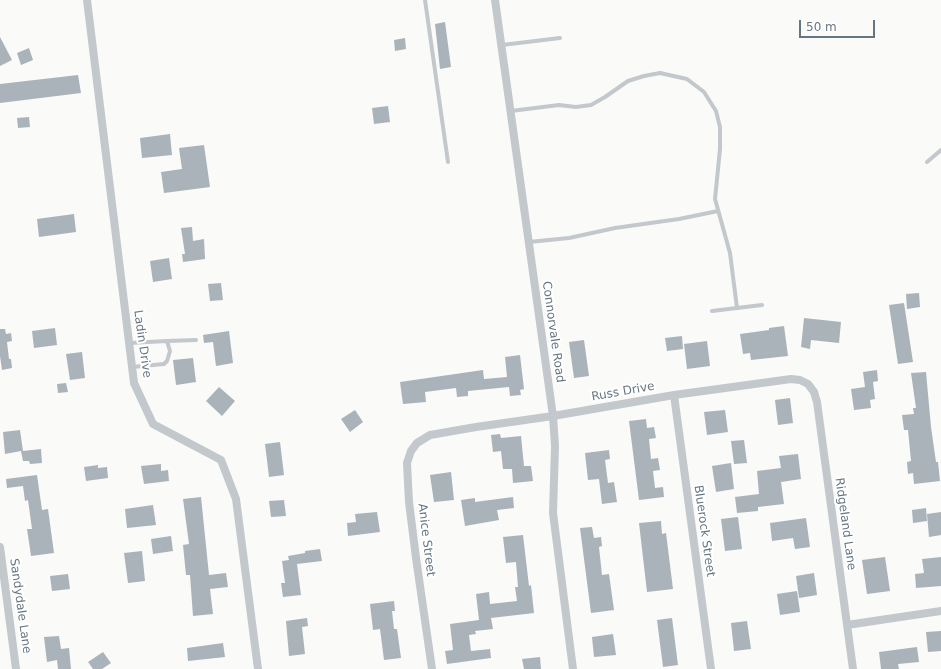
<!DOCTYPE html>
<html>
<head>
<meta charset="utf-8">
<style>
  body { margin:0 }
  #map { position:relative; width:941px; height:669px; overflow:hidden; background:#fafaf8; font-family:"DejaVu Sans",sans-serif }
  canvas { display:block }
  .scale { position:absolute; left:799px; top:20px; width:76px; height:18px; box-sizing:border-box; border:2px solid #657683; border-top:0; padding-left:5px; font-size:12px; line-height:14px; white-space:nowrap; color:#657683; -webkit-text-stroke:3px #fff; paint-order:stroke }
</style>
</head>
<body>
<div id="map">
<canvas width="941" height="669"></canvas>
<div class="scale">50 m</div>
</div>
<script>
const ctx = document.querySelector('canvas').getContext('2d');
ctx.lineJoin = 'round';
function fillPath(path, color) { ctx.fillStyle = color; ctx.fill(path, 'evenodd'); }
const shape = rows => new Path2D(rows.map(r => 'M' + r).join(''));
function stroke(path, color, width, dash) { ctx.strokeStyle = color; ctx.lineWidth = width; ctx.lineCap = dash ? 'butt' : 'round'; ctx.setLineDash(dash || []); ctx.stroke(path); }
function drawText(font, color, halo, rows, align = 'center') {
  ctx.font = font + ' "DejaVu Sans",sans-serif'; ctx.lineWidth = 4; ctx.setLineDash([]); ctx.textBaseline = 'middle'; ctx.strokeStyle = halo; ctx.fillStyle = color; for (const [text, x, y, turn = 0] of rows) {
    ctx.save(); ctx.translate(x, y); ctx.rotate((+turn || 0) * Math.PI / 180); ctx.textAlign = isNaN(turn) ? turn : align; if (halo) ctx.strokeText(text, 0, 0); ctx.fillText(text, 0, 0); ctx.restore();
  }
}
fillPath(shape([
  [445,22,451,67,440,69,435,24],
  [0,37,12,60,0,66],
  [405,38,406,49,395,51,394,40],
  [29,48,33,60,21,65,17,53],
  [78,75,81,93,0,103,0,84],
  [388,106,390,122,374,124,372,108],
  [29,117,30,127,18,128,17,118],
  [170,134,172,155,142,158,140,138],
  [204,145,210,187,164,193,161,172,182,169,179,148],
  [74,214,76,232,39,237,37,219],
  [192,227,193,241,204,239,205,259,183,262,182,254,185,254,181,228],
  [169,258,172,279,153,282,150,261],
  [221,283,223,300,210,301,208,284],
  [919,293,920,307,907,309,906,294],
  [904,303,913,362,898,364,889,305],
  [804,318,841,322,839,343,811,340,810,349,801,347],
  [784,326,788,356,751,360,750,353,743,354,740,334,769,330,769,328],
  [55,328,57,345,34,348,32,331],
  [0,329,5,329,6,334,11,333,12,341,7,342,9,359,11,359,12,368,2,370,0,356],
  [229,331,233,363,216,366,213,342,204,343,203,335],
  [682,336,683,349,667,351,665,338],
  [584,340,589,376,574,378,569,342],
  [707,341,710,366,687,369,684,344],
  [82,352,85,378,70,380,66,354],
  [520,355,524,389,520,390,521,395,510,396,509,387,468,391,468,396,457,397,456,388,425,392,426,402,403,404,400,382,483,370,484,379,507,377,505,357],
  [193,358,196,382,176,385,173,360],
  [877,370,878,381,873,382,875,399,870,400,871,408,854,410,851,389,865,387,863,372],
  [926,372,931,427,936,462,938,462,940,481,914,484,913,473,908,474,907,462,911,461,908,430,904,430,902,415,914,414,913,408,916,408,911,373],
  [66,383,68,392,58,393,57,384],
  [219,387,235,401,222,416,206,401],
  [790,398,793,423,778,425,775,400],
  [355,410,363,422,350,432,341,419],
  [725,410,728,432,707,435,704,412],
  [646,419,647,428,654,427,656,438,649,439,651,459,658,458,660,470,653,471,655,488,663,487,664,497,639,500,629,421],
  [20,430,23,451,41,449,42,463,30,464,29,461,23,461,21,451,5,454,3,432],
  [500,434,501,438,521,436,524,466,531,466,533,481,513,483,512,469,503,469,501,451,493,452,491,435],
  [744,440,747,463,734,464,731,441],
  [280,442,284,475,269,477,265,444],
  [609,450,610,459,605,460,608,483,614,482,617,502,602,504,599,479,588,480,585,453],
  [798,454,801,479,781,482,784,504,758,507,758,511,737,513,735,497,759,494,757,471,781,468,779,456],
  [731,463,734,489,716,492,712,466],
  [161,464,161,471,168,470,169,481,144,484,141,466],
  [98,465,98,468,107,467,108,478,86,481,84,467],
  [451,472,454,500,434,502,430,475],
  [37,475,42,510,48,509,54,553,31,556,27,529,32,529,28,500,25,501,23,486,7,488,6,479],
  [201,497,209,575,226,573,228,587,210,589,213,614,193,616,190,575,186,575,183,545,189,544,183,499],
  [513,497,514,508,497,510,499,520,465,526,461,500,475,498,475,502],
  [284,500,286,516,271,517,269,501],
  [153,505,156,525,127,528,125,509],
  [926,508,927,521,913,523,912,510],
  [377,512,380,532,348,536,347,523,356,522,355,514],
  [941,512,941,535,929,537,927,514],
  [738,517,742,549,725,551,721,519],
  [806,518,810,547,795,549,793,538,772,541,770,523],
  [661,521,662,534,666,533,673,589,647,592,639,523],
  [592,527,594,538,601,537,602,546,599,547,602,575,609,574,614,610,591,613,580,528],
  [523,535,529,586,531,585,534,613,491,618,493,629,475,631,476,634,469,635,471,651,490,649,491,658,447,664,445,651,453,650,450,624,479,620,476,594,489,592,490,604,517,601,515,587,518,587,516,562,506,563,503,537],
  [171,536,173,551,153,554,151,539],
  [320,549,322,561,297,564,301,595,283,597,281,583,285,583,282,561,289,560,288,556,305,553,305,551],
  [142,551,145,581,128,583,124,553],
  [885,557,890,591,867,594,862,560],
  [941,557,941,586,916,588,915,574,924,573,922,559],
  [814,573,817,595,799,598,796,576],
  [68,574,70,589,52,591,50,576],
  [797,591,800,612,780,615,777,594],
  [394,601,395,611,392,611,394,629,397,629,401,658,384,660,380,629,373,630,370,604],
  [307,618,308,626,302,627,305,654,289,656,286,621],
  [672,618,678,665,663,667,657,620],
  [747,621,751,649,734,651,731,623],
  [941,631,941,651,928,652,926,632],
  [613,634,616,655,594,657,592,637],
  [59,636,61,649,69,648,71,669,58,669,57,660,47,662,44,637],
  [223,643,225,657,188,661,187,648],
  [917,647,919,662,898,664,899,669,881,669,879,652],
  [103,652,111,663,102,669,93,669,88,662],
  [540,657,541,669,524,669,522,659]
]), '#aab3b9');
stroke(shape([
  [425,0,448,162],
  [502,45,560,38],
  [511,111,559,105,576,107,591,105,605,97,628,81,644,76,660,73,687,79,704,92,716,111,720,127,720,149,715,199,730,253,737,308,762,305],
  [927,162,941,150],
  [529,242,569,238,615,228,679,219,718,211],
  [712,311,737,308],
  [167,341,196,340],
  [129,343,167,341,170,351,167,361,164,364,132,367]
]), '#c3c8cc', 4);
stroke(shape([
  [87,0,134,383,153,424,221,460,236,499,258,669],
  [495,0,553,416,555,446,553,513,573,669],
  [674,395,711,669],
  [0,547,16,669],
  [847,625,941,611],
  [432,669,416,558,409,502,407,463,411,451,417,443,430,435,476,427,553,416,674,395,791,379,800,380,808,384,814,392,817,402,853,669]
]), '#c3c8cc', 8);
drawText('12px', '#657683', '#fff', [
  ["Connorvale Road",553,332,82],
  ["Ladin Drive",142,344,82],
  ["Russ Drive",623,392,-10],
  ["Ridgeland Lane",845,524,82],
  ["Bluerock Street",704,531,82],
  ["Anice Street",426,540,83],
  ["Sandydale Lane",20,606,82]
]);
</script>
</body>
</html>
